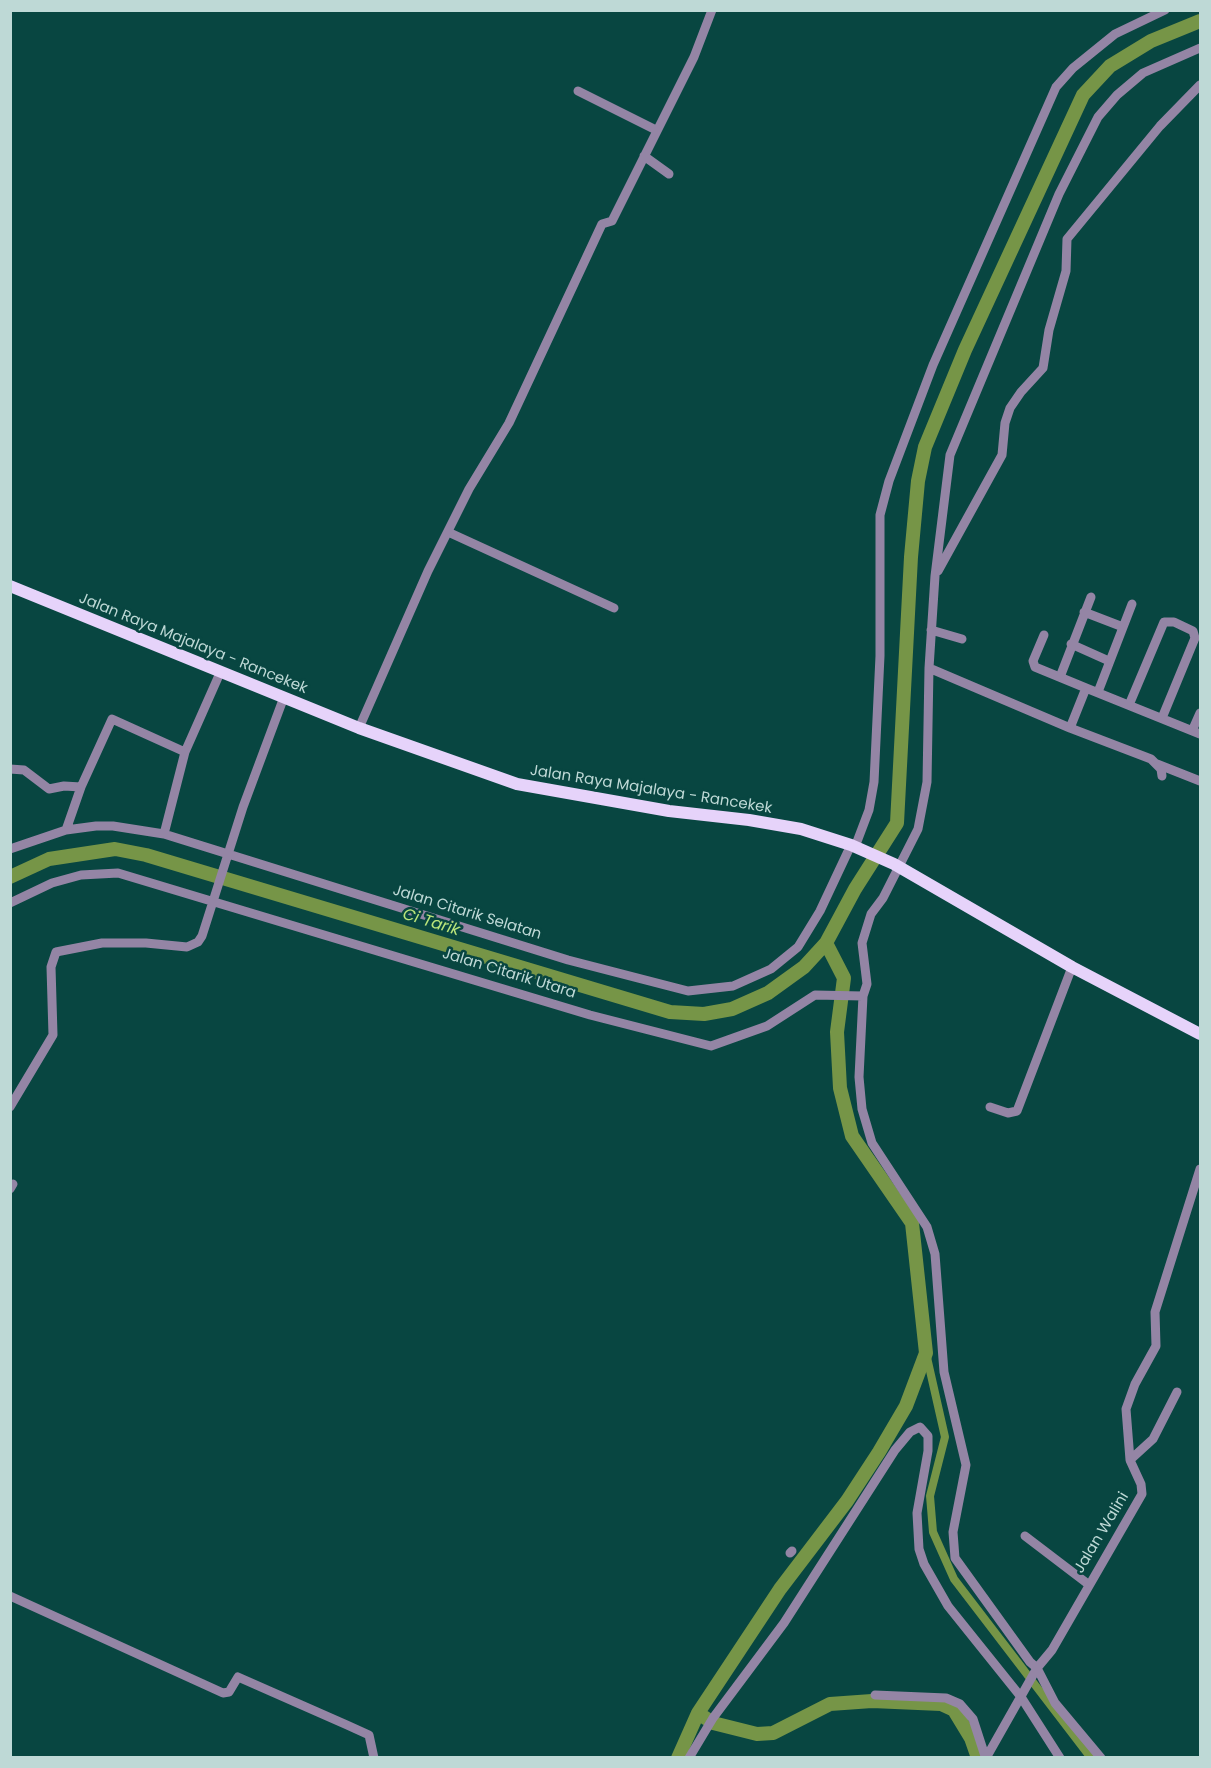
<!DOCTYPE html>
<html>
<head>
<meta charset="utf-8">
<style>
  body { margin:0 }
  #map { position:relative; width:1211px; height:1768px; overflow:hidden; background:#084641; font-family:Poppins,sans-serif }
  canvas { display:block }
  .frame { position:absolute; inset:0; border:12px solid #bed9d6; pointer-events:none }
</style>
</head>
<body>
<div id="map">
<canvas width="1211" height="1768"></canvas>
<div class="frame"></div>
</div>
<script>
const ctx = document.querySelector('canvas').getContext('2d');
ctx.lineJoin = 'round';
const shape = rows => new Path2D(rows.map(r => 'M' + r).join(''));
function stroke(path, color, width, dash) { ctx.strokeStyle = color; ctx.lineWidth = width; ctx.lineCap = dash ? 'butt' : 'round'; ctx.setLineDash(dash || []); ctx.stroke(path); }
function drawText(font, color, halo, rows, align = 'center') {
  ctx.font = font + ' Poppins,sans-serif'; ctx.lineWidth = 5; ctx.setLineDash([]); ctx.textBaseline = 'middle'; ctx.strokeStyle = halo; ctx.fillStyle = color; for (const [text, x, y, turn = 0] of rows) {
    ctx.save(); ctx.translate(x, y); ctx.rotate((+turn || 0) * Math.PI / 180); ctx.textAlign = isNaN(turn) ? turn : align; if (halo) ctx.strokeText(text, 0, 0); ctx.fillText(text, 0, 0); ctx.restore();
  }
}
stroke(shape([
  [926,1353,945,1437,930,1496,933,1532,954,1579,1091,1758]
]), '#769547', 8);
stroke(shape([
  [10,877,49,859,115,849,146,855,670,1012,704,1014,732,1009,768,993,804,967,826,943,855,889,897,823,911,557,918,481,925,447,965,350,1083,95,1110,66,1151,41,1200,21],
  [826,943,844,978,837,1032,840,1088,852,1136,912,1223,926,1353,906,1406,879,1452,847,1501,780,1589,698,1713,713,1723,757,1734,773,1733,830,1704,872,1701,941,1704,954,1710,971,1738,978,1758],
  [678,1758,698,1713]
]), '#769547', 14);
stroke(shape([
  [578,91,656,130],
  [644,156,669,174],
  [448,532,614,608],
  [938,571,1002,455,1005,423,1010,408,1021,392,1043,368,1049,330,1066,271,1067,239,1160,126,1200,85],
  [1084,612,1123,627],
  [931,630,962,639],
  [1044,635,1033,661,1035,667,1086,688],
  [1071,644,1109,661],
  [929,668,1070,728],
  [1060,677,1091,597],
  [1098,692,1132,604],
  [1129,705,1164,622,1174,622,1193,631,1195,638,1162,718],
  [359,728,428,571,469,489,509,423,602,224,612,221,694,57,712,10],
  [1192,731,1200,713],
  [1157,764,1200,781],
  [10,769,24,770,49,789,64,786,81,787],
  [1162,776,1161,769,1151,759,1070,728,1086,688,1200,734],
  [66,830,81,787,112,719,185,752],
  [164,834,185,752,220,673],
  [855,847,869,810,874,782,880,656,880,515,889,481,933,365,1056,87,1073,68,1115,34,1165,10],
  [10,849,66,830,96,826,113,826,164,834,568,960,688,991,733,986,771,969,798,947,820,911,851,845],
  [10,903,52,883,81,875,118,873,590,1015,711,1046,767,1026,815,995,863,996,867,984,862,943,871,914,883,898,918,829,927,782,929,668,935,576,950,455,1059,194,1098,117,1117,95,1143,73,1200,48],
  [863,996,859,1077,862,1109,872,1143,927,1227,935,1254,944,1372,966,1465,953,1532,955,1558,1030,1662,1037,1668,1055,1703,1101,1758],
  [10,1107,53,1035,51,967,56,952,102,943,146,943,187,947,198,942,202,936,243,807,284,697],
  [990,1107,1008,1113,1017,1111,1072,967],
  [10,1189,13,1184],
  [1130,1460,1153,1439,1177,1392],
  [1025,1536,1088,1584],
  [790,1553,792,1551],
  [10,1596,223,1693,229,1692,238,1677,347,1725,369,1735,374,1758],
  [875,1695,946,1698,960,1704,973,1719,985,1756],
  [689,1758,713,1718,784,1623,895,1450,910,1432,920,1427,928,1436,928,1451,917,1513,919,1549,924,1564,948,1606,1021,1697,1060,1758],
  [986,1758,1037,1668,1052,1650,1142,1494,1141,1484,1130,1460,1126,1409,1135,1384,1156,1346,1155,1312,1200,1169]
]), '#9485a5', 9);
stroke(shape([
  [10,586,359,728,517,784,669,811,749,820,801,829,851,845,894,864,1072,967,1200,1034]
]), '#e6d3fa', 12);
drawText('15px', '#bed9d6', '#084641', [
  ["Jalan Raya Majalaya - Rancekek",193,644,22],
  ["Jalan Raya Majalaya - Rancekek",651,790,9],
  ["Jalan Citarik Selatan",467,913,17],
  ["Jalan Citarik Utara",509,974,17],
  ["Jalan Walini",1102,1533,-59]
]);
drawText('italic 16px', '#bae57b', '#084641', [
  ["Ci Tarik",431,923,17]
]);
</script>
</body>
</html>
